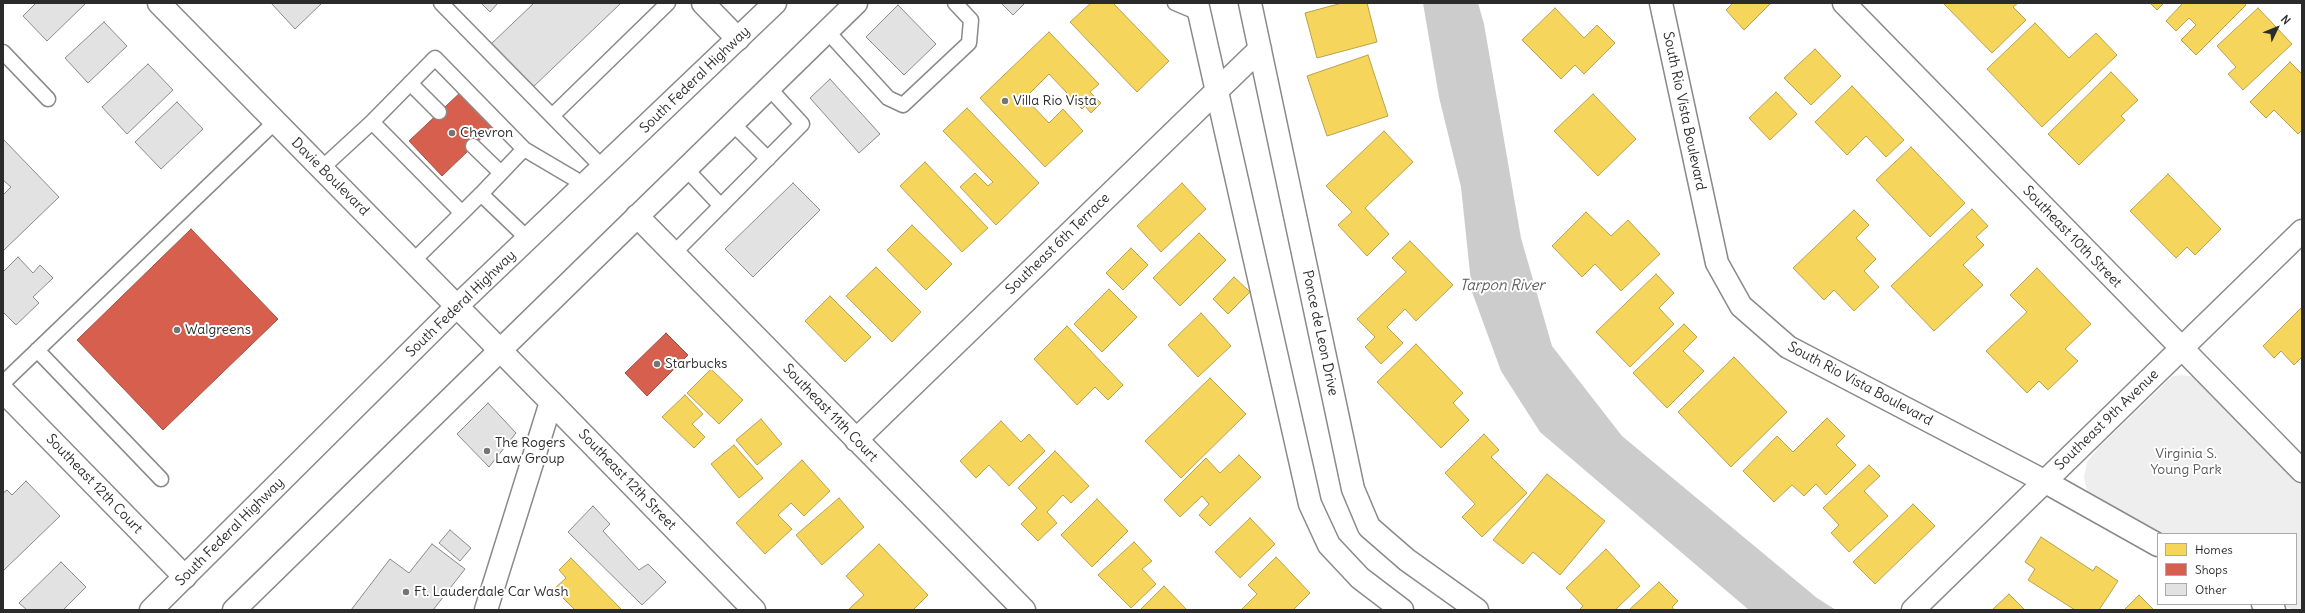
<!DOCTYPE html>
<html>
<head>
<meta charset="utf-8">
<style>
  body { margin:0 }
  #map { position:relative; width:2305px; height:613px; overflow:hidden; background:#fff; font-family:Delius,sans-serif }
  canvas { display:block }
  .frame { position:absolute; inset:0; border:4px solid #2b2b2b; pointer-events:none }
  .legend { position:absolute; left:2157px; top:533px; width:140px; height:72px; box-sizing:border-box; background:#fff; border:1px solid #aaa; margin:0; padding:5px 7px; list-style:none; font-size:12px; color:#2b2b2b }
  .legend li { display:flex; align-items:center; gap:8px; height:20px }
  .legend b { width:20px; border:1px solid #aaa }
  .north { position:absolute; left:2257px; top:8px; width:40px; height:40px; -webkit-text-stroke:3px #fff; paint-order:stroke; rotate:47deg; font-size:11px; font-weight:700; line-height:16px; text-align:center; color:#2b2b2b }
  .north::after { content:''; display:block; margin:auto; width:14px; height:18px; background:#2b2b2b; clip-path:polygon(50% 0,100% 100%,50% 72%,0 100%) }
</style>
</head>
<body>
<div id="map">
<canvas width="2305" height="613"></canvas>
<div class="frame"></div>
<ul class="legend">
<li><b style="height:11px;background:#f6d55c"></b>Homes</li>
<li><b style="height:11px;background:#d6604d"></b>Shops</li>
<li><b style="height:11px;background:#e2e2e2"></b>Other</li>
</ul>
<div class="north">N</div>
</div>
<script>
const ctx = document.querySelector('canvas').getContext('2d');
ctx.lineJoin = 'round';
function fillPath(path, color) { ctx.fillStyle = color; ctx.fill(path, 'evenodd'); }
const shape = rows => new Path2D(rows.map(r => 'M' + r).join(''));
function stroke(path, color, width, dash) { ctx.strokeStyle = color; ctx.lineWidth = width; ctx.lineCap = dash ? 'butt' : 'round'; ctx.setLineDash(dash || []); ctx.stroke(path); }
function drawText(font, color, halo, rows, align = 'center') {
  ctx.font = font + ' Delius,sans-serif'; ctx.lineWidth = 4; ctx.setLineDash([]); ctx.textBaseline = 'middle'; ctx.strokeStyle = halo; ctx.fillStyle = color; for (const [text, x, y, turn = 0] of rows) {
    ctx.save(); ctx.translate(x, y); ctx.rotate((+turn || 0) * Math.PI / 180); ctx.textAlign = isNaN(turn) ? turn : align; if (halo) ctx.strokeText(text, 0, 0); ctx.fillText(text, 0, 0); ctx.restore();
  }
}
fillPath(shape([
  [2182,375,2194,377,2207,383,2302,479,2302,610,2293,610,2282,604,2296,604,2296,534,2158,534,2093,499,2087,490,2084,477,2087,462,2099,447,2173,376]
]), '#eee');
fillPath(shape([
  [1423,3,1478,3,1484,24,1521,238,1552,346,1622,436,1817,598,1836,610,1749,610,1540,432,1501,371,1472,292,1461,187,1439,97]
]), '#ccc');
const homes = shape([
  [1091,3,1113,3,1169,61,1137,92,1070,22,1091,3],
  [1342,3,1367,3,1377,42,1317,58,1305,13,1342,3],
  [1733,3,1771,3,1744,30,1726,10,1733,3],
  [1943,3,2018,3,2013,7,2026,20,1992,53,1943,3],
  [2150,3,2164,3,2157,10,2150,3],
  [2183,3,2244,3,2246,5,2196,55,2181,40,2196,25,2189,18,2176,31,2166,21,2183,3],
  [1555,8,1584,38,1597,25,1615,43,1584,74,1575,65,1561,79,1522,40,1555,8],
  [2258,8,2292,44,2243,90,2228,74,2236,67,2217,46,2258,8],
  [2035,23,2069,58,2096,33,2117,55,2042,127,1987,69,2035,23],
  [1049,32,1099,84,1090,92,1101,103,1091,113,1085,106,1082,109,1049,74,1025,98,1049,123,1063,109,1083,131,1045,167,980,98,1049,32],
  [1815,49,1841,76,1811,105,1784,78,1815,49],
  [1368,55,1388,116,1327,136,1307,76,1368,55],
  [2290,62,2302,74,2302,130,2298,134,2274,110,2266,118,2250,102,2290,62],
  [2111,72,2138,100,2121,116,2125,120,2079,165,2048,134,2111,72],
  [1852,86,1904,140,1886,157,1866,136,1847,155,1815,122,1852,86],
  [1776,92,1797,114,1770,140,1749,118,1776,92],
  [1593,94,1636,139,1598,176,1554,131,1593,94],
  [967,108,1039,183,996,225,960,187,975,173,988,186,993,182,943,131,967,108],
  [1384,131,1413,162,1365,208,1389,234,1367,256,1338,225,1352,212,1326,186,1384,131],
  [1911,147,1965,203,1930,237,1876,180,1911,147],
  [925,162,988,228,962,252,900,186,925,162],
  [2168,174,2221,229,2195,255,2187,247,2176,258,2130,211,2168,174],
  [1182,183,1206,209,1161,252,1137,226,1182,183],
  [1972,209,1988,226,1976,237,1984,245,1963,265,1983,285,1934,331,1891,286,1972,209],
  [1854,210,1869,225,1856,238,1876,259,1864,271,1879,287,1854,311,1834,290,1824,300,1793,268,1854,210],
  [1586,212,1611,236,1628,220,1660,254,1621,291,1595,264,1582,277,1552,246,1586,212],
  [912,225,952,264,926,290,887,250,912,225],
  [1199,233,1226,260,1180,306,1153,278,1199,233],
  [1410,241,1453,285,1416,321,1405,309,1387,327,1403,343,1381,364,1365,347,1375,337,1357,319,1406,272,1392,258,1410,241],
  [1131,248,1148,265,1123,290,1106,273,1131,248],
  [876,267,921,312,892,342,846,296,876,267],
  [2037,268,2091,324,2065,349,2078,361,2048,390,2039,381,2027,393,1986,351,2027,312,2010,295,2037,268],
  [1656,274,1674,293,1659,308,1674,324,1630,367,1596,332,1656,274],
  [1234,277,1250,292,1228,314,1213,299,1234,277],
  [1109,289,1137,317,1102,352,1074,324,1109,289],
  [830,296,871,337,845,362,805,321,830,296],
  [2302,307,2302,357,2294,365,2281,351,2274,358,2263,346,2302,307],
  [1201,313,1231,346,1198,377,1168,345,1201,313],
  [1684,324,1697,337,1683,351,1704,371,1667,408,1633,373,1684,324],
  [1067,326,1123,385,1108,400,1095,387,1077,405,1034,359,1067,326],
  [1416,344,1463,393,1453,403,1469,420,1441,448,1377,382,1416,344],
  [1734,357,1787,412,1731,467,1678,412,1734,357],
  [711,369,743,400,719,424,687,393,711,369],
  [1210,378,1246,414,1181,478,1145,441,1210,378],
  [685,395,703,414,692,424,705,437,694,448,662,417,685,395],
  [1827,418,1845,436,1836,445,1856,465,1826,495,1816,484,1804,496,1792,485,1774,502,1743,471,1777,436,1793,452,1827,418],
  [761,419,782,444,757,465,736,440,761,419],
  [1001,421,1021,442,1029,434,1045,451,1009,486,989,465,976,478,960,461,1001,421],
  [1484,434,1499,450,1491,457,1527,493,1482,537,1462,517,1475,504,1445,473,1484,434],
  [734,445,763,478,739,498,711,464,734,445],
  [1055,451,1089,486,1071,503,1063,495,1047,512,1057,523,1038,541,1021,524,1037,508,1018,488,1055,451],
  [1239,455,1261,477,1210,526,1199,515,1209,504,1202,496,1180,517,1164,500,1206,458,1220,473,1239,455],
  [802,460,830,491,804,516,791,503,778,515,792,529,765,554,736,523,802,460],
  [1869,465,1880,476,1864,491,1888,516,1849,552,1831,533,1839,525,1823,508,1869,465],
  [1547,474,1605,521,1560,575,1533,552,1523,564,1493,540,1547,474],
  [839,498,864,527,822,565,796,535,839,498],
  [1097,499,1128,531,1092,567,1061,535,1097,499],
  [1913,504,1935,526,1875,584,1853,562,1913,504],
  [1250,518,1275,544,1240,578,1215,552,1250,518],
  [2041,537,2093,571,2096,566,2118,581,2099,610,2075,610,2028,580,2035,569,2025,562,2041,537],
  [1134,542,1152,561,1142,569,1156,584,1131,608,1098,575,1134,542],
  [879,544,928,595,913,610,848,610,864,595,846,576,879,544],
  [1606,549,1640,586,1615,610,1579,610,1583,606,1566,588,1606,549],
  [1276,557,1310,593,1293,610,1241,610,1257,594,1248,585,1276,557],
  [571,558,622,610,575,610,554,589,566,578,559,570,571,558],
  [1659,582,1678,601,1672,607,1674,610,1629,610,1659,582],
  [1164,586,1187,610,1140,610,1164,586],
  [2009,594,2025,610,1992,610,2009,594],
  [2139,595,2154,610,2124,610,2139,595]
]);
fillPath(homes, '#f6d55c');
stroke(homes, '#b9a24d', 1);
const shops = shape([
  [463,90,496,124,442,176,409,141,463,90],
  [191,229,278,319,163,430,77,340,191,229],
  [666,333,688,355,647,396,625,373,666,333]
]);
fillPath(shops, '#d6604d');
stroke(shops, '#a35043', 1);
const building = shape([
  [36,3,86,3,47,41,23,16,36,3],
  [271,3,322,3,295,29,271,3],
  [481,3,498,3,490,12,481,3],
  [534,3,621,3,531,89,490,45,534,3],
  [1001,3,1025,3,1013,15,1001,3],
  [898,5,936,44,904,75,866,37,898,5],
  [104,22,127,46,88,83,65,58,104,22],
  [148,64,173,90,127,134,102,107,148,64],
  [830,79,880,134,859,153,810,98,830,79],
  [177,102,203,129,161,169,135,142,177,102],
  [3,139,59,197,3,251,3,195,11,187,3,180,3,139],
  [793,183,820,210,753,277,725,249,793,183],
  [18,257,33,273,40,265,53,278,33,297,39,303,16,325,3,312,3,272,18,257],
  [488,403,516,433,489,467,457,434,488,403],
  [26,481,60,516,3,571,3,493,7,490,12,495,26,481],
  [593,506,610,524,603,531,639,570,648,564,666,582,642,605,568,532,593,506],
  [450,530,471,548,460,561,439,543,450,530],
  [432,544,465,569,433,610,351,610,390,559,409,573,432,544],
  [61,562,86,587,63,610,27,610,19,603,61,562]
]);
fillPath(building, '#e2e2e2');
stroke(building, '#8a8a8a', 1);
const lane = shape([
  [441,3,603,168],
  [1175,3,1199,13],
  [827,31,888,98,903,105,969,43,971,20,955,3],
  [3,52,48,99],
  [410,83,439,112],
  [552,116,668,3],
  [372,122,435,58,524,149],
  [732,123,768,159],
  [473,146,501,173],
  [322,168,372,122,462,213,481,194,528,239],
  [686,169,721,206],
  [481,194,524,149,585,185],
  [674,253,802,124,769,88],
  [413,261,462,213],
  [37,350,161,479],
  [3,383,276,121]
]);
const street = shape([
  [703,3,738,39],
  [1197,3,1310,504,1329,545,1360,578,1402,610],
  [1250,3,1353,489,1369,527,1407,560,1477,610],
  [1661,3,1717,263,1741,306,1788,347,2044,481,2158,545],
  [1844,3,2302,471],
  [637,216,1024,610],
  [3,391,185,577],
  [551,402,754,610],
  [856,440,1260,49],
  [2263,604,2274,610],
  [1913,610,2302,231]
]);
const secondary = shape([
  [159,3,551,402,486,610]
]);
const primary = shape([
  [151,610,457,306,775,3],
  [234,610,856,3]
]);
stroke(lane, '#8a8a8a', 17);
stroke(street, '#8a8a8a', 25);
stroke(secondary, '#8a8a8a', 25);
stroke(primary, '#8a8a8a', 25);
stroke(lane, '#fff', 14);
stroke(street, '#fff', 22);
stroke(secondary, '#fff', 22);
stroke(primary, '#fff', 22);
for (const [x, y, r, color] of [
  [1005,101,4,"#757575"],
  [452,133,4,"#757575"],
  [177,330,4,"#757575"],
  [657,364,4,"#757575"],
  [487,451,4,"#757575"],
  [406,592,4,"#757575"]
]) { const dot = new Path2D(); dot.arc(x, y, r, 0, 2 * Math.PI); ctx.fillStyle = color; ctx.fill(dot); stroke(dot, '#fff', 1.5); }
drawText('14px', '#2b2b2b', '#fff', [
  ["South Federal Highway",695,80,-44],
  ["South Rio Vista Boulevard",1684,111,78],
  ["Davie Boulevard",330,177,45],
  ["Southeast 10th Street",2072,237,46],
  ["Southeast 6th Terrace",1058,244,-44],
  ["South Federal Highway",461,304,-44],
  ["Ponce de Leon Drive",1320,333,78],
  ["South Rio Vista Boulevard",1860,384,28],
  ["Southeast 11th Court",830,413,46],
  ["Southeast 9th Avenue",2107,420,-44],
  ["Southeast 12th Street",627,480,46],
  ["Southeast 12th Court",94,484,46],
  ["South Federal Highway",230,532,-45]
]);
drawText('14px', '#2b2b2b', '#fff', [
  ["Villa Rio Vista",1013,101],
  ["Chevron",460,133],
  ["Walgreens",185,330],
  ["Starbucks",665,364],
  ["The Rogers",495,443],
  ["Law Group",495,459],
  ["Ft. Lauderdale Car Wash",414,592]
], 'left');
drawText('14px', '#585858', '#fff', [
  ["Virginia S.",2186,454],
  ["Young Park",2186,470]
]);
drawText('italic 15px', '#5c5c5c', '#fff', [
  ["Tarpon River",1502,286]
]);
</script>
</body>
</html>
